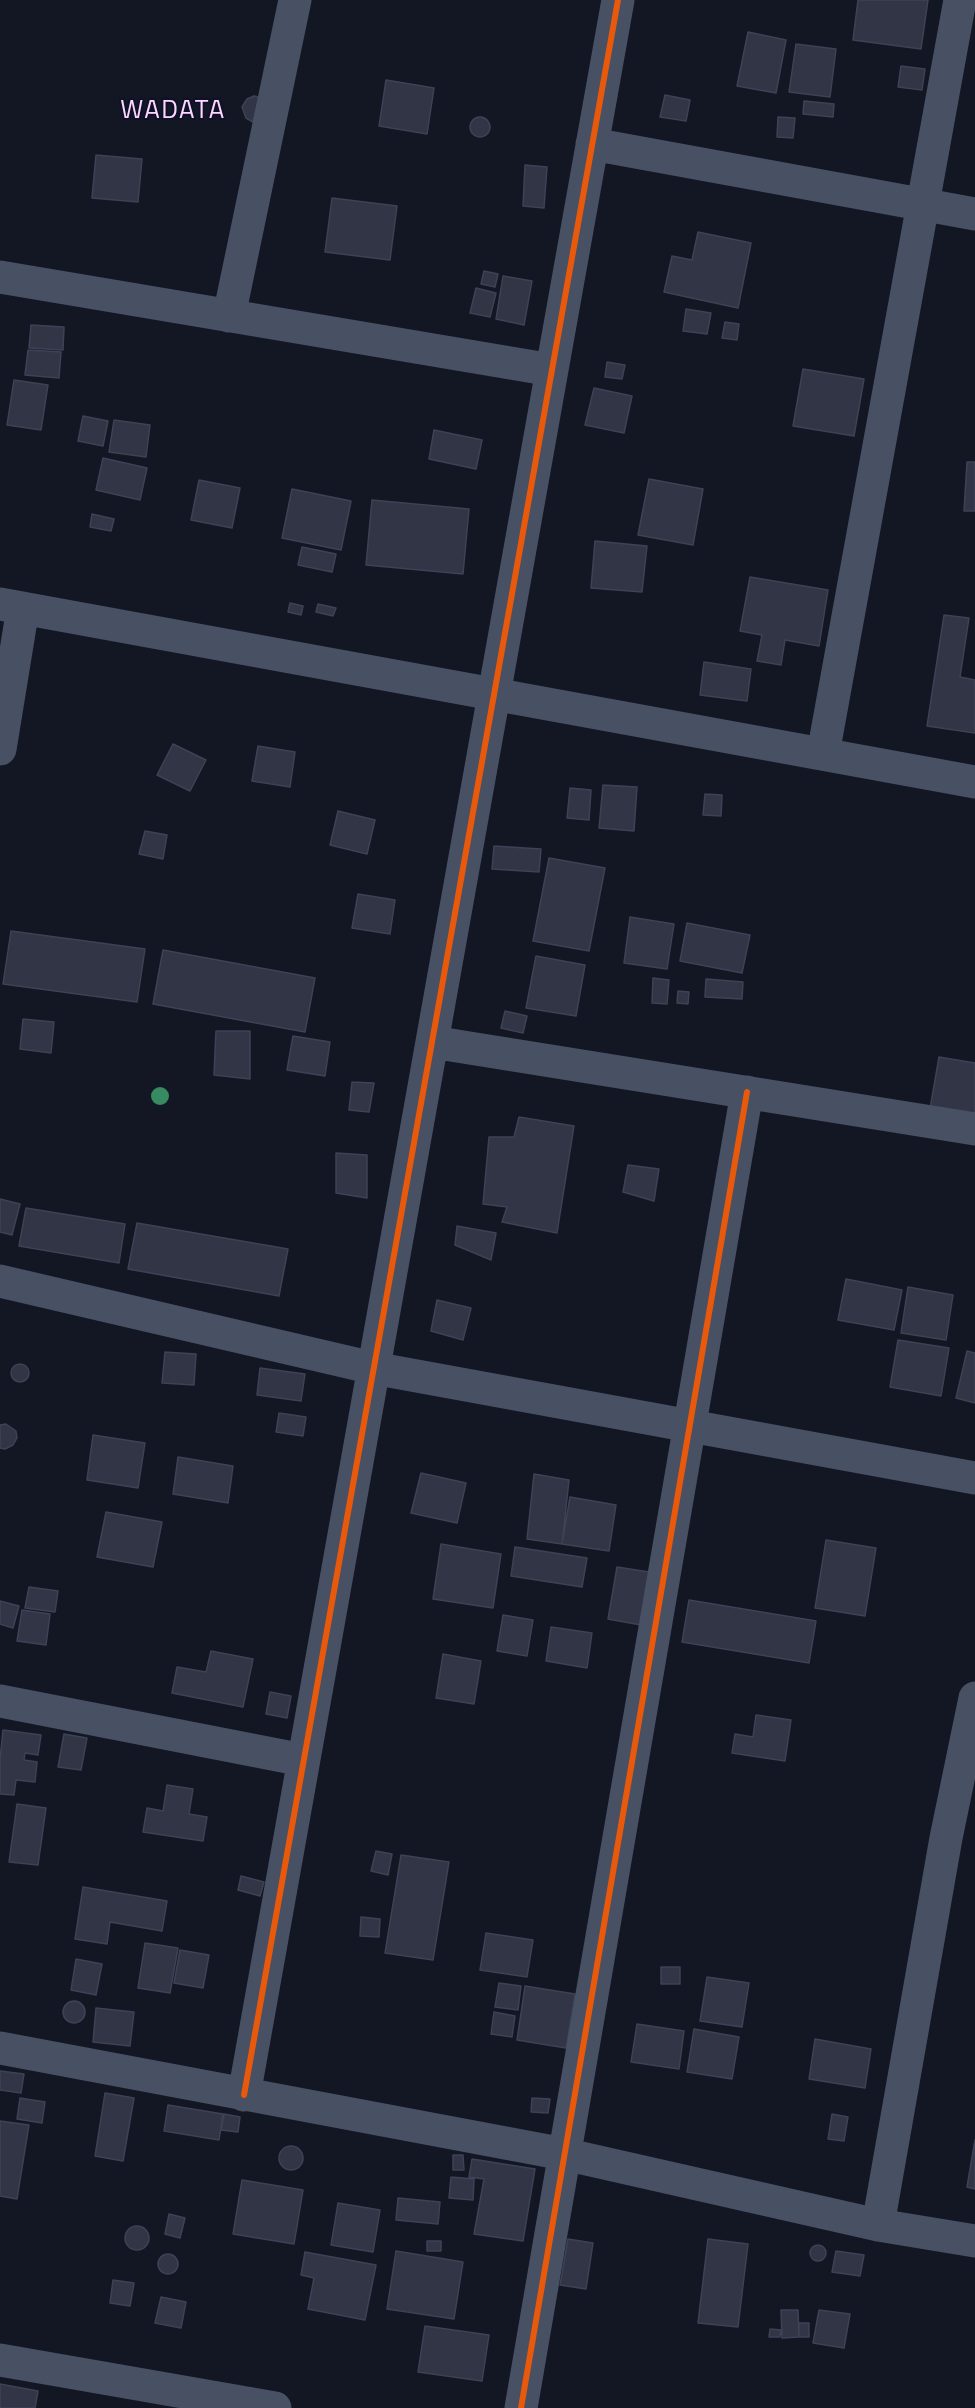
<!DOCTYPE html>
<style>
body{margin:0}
canvas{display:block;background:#131623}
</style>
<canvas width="975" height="2408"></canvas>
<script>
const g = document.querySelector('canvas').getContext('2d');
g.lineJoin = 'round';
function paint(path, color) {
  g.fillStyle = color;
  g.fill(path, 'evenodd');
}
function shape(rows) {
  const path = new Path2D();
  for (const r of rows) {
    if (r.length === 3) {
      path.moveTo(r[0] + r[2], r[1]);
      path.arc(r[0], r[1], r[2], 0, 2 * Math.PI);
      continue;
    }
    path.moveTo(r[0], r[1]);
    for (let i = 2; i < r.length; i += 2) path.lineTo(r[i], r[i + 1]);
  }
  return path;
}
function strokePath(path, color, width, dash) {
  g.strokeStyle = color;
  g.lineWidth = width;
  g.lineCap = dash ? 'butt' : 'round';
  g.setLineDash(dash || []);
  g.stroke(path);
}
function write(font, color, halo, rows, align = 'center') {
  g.font = font + ' "Titillium Web",sans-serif';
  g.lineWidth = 4.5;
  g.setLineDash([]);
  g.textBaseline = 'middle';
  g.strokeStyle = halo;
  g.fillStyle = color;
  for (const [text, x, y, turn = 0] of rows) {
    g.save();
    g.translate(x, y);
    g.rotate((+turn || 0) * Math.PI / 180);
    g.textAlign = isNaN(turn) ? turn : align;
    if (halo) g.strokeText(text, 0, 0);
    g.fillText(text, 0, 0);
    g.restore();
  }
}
const building = shape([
 [858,0,928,0,921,49,853,40,858,0],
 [748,32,786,40,776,93,737,86,748,32],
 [796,44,836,49,830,97,789,92,796,44],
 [901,66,925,69,922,90,898,87,901,66],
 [386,80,434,88,427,134,379,126,386,80],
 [665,95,690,100,686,121,660,117,665,95],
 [254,96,259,97,253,122,246,118,242,107,247,99,254,96],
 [804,101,834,104,833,117,803,114,804,101],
 [480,127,10],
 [778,117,795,118,793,138,777,137,778,117],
 [96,155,142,159,138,202,92,198,96,155],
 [525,165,547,167,544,208,523,206,525,165],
 [332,198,397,206,390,260,325,252,332,198],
 [698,232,751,243,738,308,664,292,672,256,692,260,698,232],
 [484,271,498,274,495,287,481,284,484,271],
 [503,276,532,281,524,325,496,319,503,276],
 [476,288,496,293,490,317,470,313,476,288],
 [686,309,711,313,707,334,683,331,686,309],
 [725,322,739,324,737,340,722,338,725,322],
 [31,325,64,327,63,350,29,348,31,325],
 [28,350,61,352,59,378,25,375,28,350],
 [607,362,625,365,622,379,605,377,607,362],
 [803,369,864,379,854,436,793,426,803,369],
 [14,380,48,385,41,430,7,425,14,380],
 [594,388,632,396,624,433,585,425,594,388],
 [83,416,108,421,103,446,78,441,83,416],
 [114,420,150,425,146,457,109,452,114,420],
 [434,430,482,440,476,469,429,459,434,430],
 [103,458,147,468,140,500,96,490,103,458],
 [967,462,975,462,975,511,964,511,967,462],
 [649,479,703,489,693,545,638,535,649,479],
 [199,480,240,488,232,528,191,520,199,480],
 [292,489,351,501,341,550,282,538,292,489],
 [372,500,469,509,463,574,366,565,372,500],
 [92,514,114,519,111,531,90,527,92,514],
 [595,541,647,546,642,592,591,588,595,541],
 [302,547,336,554,332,572,298,565,302,547],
 [750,577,828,590,819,646,785,640,781,665,757,661,762,635,740,631,750,577],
 [290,603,303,606,301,615,288,612,290,603],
 [318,604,336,608,333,616,316,612,318,604],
 [944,615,969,618,960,677,975,680,975,733,927,726,944,615],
 [704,662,751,669,747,701,700,695,704,662],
 [173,744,206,760,190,791,157,775,173,744],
 [258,746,295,752,290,787,252,781,258,746],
 [603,785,637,787,634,831,599,828,603,785],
 [570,788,591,790,589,820,567,818,570,788],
 [705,794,722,795,721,816,703,815,705,794],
 [338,811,375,820,367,854,330,845,338,811],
 [145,831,167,835,163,859,139,854,145,831],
 [494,846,541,849,539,872,492,869,494,846],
 [549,858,605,868,589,951,533,941,549,858],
 [358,894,395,900,390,934,352,928,358,894],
 [630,917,674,924,667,969,624,963,630,917],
 [687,923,750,935,742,973,680,961,687,923],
 [11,931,145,949,137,1002,3,984,11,931],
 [163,950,315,978,305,1032,153,1004,163,950],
 [536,956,585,965,576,1016,526,1008,536,956],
 [653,978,669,980,667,1004,652,1003,653,978],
 [706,979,743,982,742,999,705,997,706,979],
 [678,991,689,992,688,1004,677,1003,678,991],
 [505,1011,527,1016,523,1033,501,1028,505,1011],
 [23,1019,54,1022,51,1053,20,1049,23,1019],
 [216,1031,250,1031,250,1079,214,1075,216,1031],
 [293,1036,330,1042,325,1076,287,1070,293,1036],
 [939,1057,975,1063,975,1117,930,1109,939,1057],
 [352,1082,374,1083,369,1112,349,1110,352,1082],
 [519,1117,574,1126,557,1233,502,1222,507,1207,483,1204,489,1137,514,1137,519,1117],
 [336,1153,367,1155,367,1198,336,1193,336,1153],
 [628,1165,659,1169,654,1201,623,1192,628,1165],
 [0,1199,20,1204,12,1235,0,1232,0,1199],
 [26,1208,125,1224,119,1263,19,1246,26,1208],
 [137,1223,288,1249,279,1296,128,1269,137,1223],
 [457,1226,496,1233,491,1260,455,1245,457,1226],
 [846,1279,902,1290,894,1330,838,1320,846,1279],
 [908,1287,953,1295,946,1340,901,1333,908,1287],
 [437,1300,471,1308,463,1340,431,1331,437,1300],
 [898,1340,949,1348,941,1396,890,1387,898,1340],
 [967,1351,975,1353,975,1403,956,1398,967,1351],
 [165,1352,196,1354,194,1385,162,1383,165,1352],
 [20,1373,9],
 [260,1368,305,1374,301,1401,257,1395,260,1368],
 [279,1413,306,1417,303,1436,276,1432,279,1413],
 [6,1424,16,1431,17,1438,13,1445,5,1449,0,1448,0,1425,6,1424],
 [93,1435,145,1443,138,1488,87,1480,93,1435],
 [178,1457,233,1466,228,1503,173,1494,178,1457],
 [421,1473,466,1483,457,1523,411,1513,421,1473],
 [534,1474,569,1480,562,1544,527,1539,534,1474],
 [570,1497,616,1505,609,1551,562,1544,570,1497],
 [106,1512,162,1522,153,1567,97,1557,106,1512],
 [826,1540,876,1548,865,1616,815,1608,826,1540],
 [441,1544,501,1554,493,1608,433,1599,441,1544],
 [515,1547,587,1558,582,1587,511,1576,515,1547],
 [617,1567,649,1572,641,1625,608,1619,617,1567],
 [29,1587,58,1591,55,1612,25,1608,29,1587],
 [689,1600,816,1621,809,1663,682,1642,689,1600],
 [0,1601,19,1606,13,1628,0,1624,0,1601],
 [22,1610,50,1614,46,1645,17,1641,22,1610],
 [503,1615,533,1620,527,1656,497,1651,503,1615],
 [551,1627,592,1633,587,1668,546,1661,551,1627],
 [211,1651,253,1659,243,1707,172,1693,177,1667,206,1672,211,1651],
 [443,1654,481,1661,474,1704,436,1698,443,1654],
 [270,1692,291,1696,287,1718,266,1714,270,1692],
 [756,1715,791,1720,785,1761,732,1753,735,1734,753,1737,756,1715],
 [3,1730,41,1735,38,1755,25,1753,24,1760,37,1762,35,1782,16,1780,14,1795,0,1794,0,1760,3,1730],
 [64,1734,87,1738,81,1770,58,1767,64,1734],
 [167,1785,193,1789,189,1814,207,1817,203,1841,143,1832,147,1808,163,1811,167,1785],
 [17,1804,46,1808,38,1865,9,1862,17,1804],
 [376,1851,392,1854,388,1875,371,1871,376,1851],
 [401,1855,449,1862,433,1960,385,1953,401,1855],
 [241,1876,264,1882,260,1896,238,1890,241,1876],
 [83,1887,167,1901,162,1931,110,1922,107,1944,75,1939,83,1887],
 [361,1917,380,1919,379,1937,360,1936,361,1917],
 [486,1933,533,1940,527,1977,480,1970,486,1933],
 [145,1943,178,1948,170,1993,138,1988,145,1943],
 [180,1950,209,1955,203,1988,174,1983,180,1950],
 [76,1959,102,1964,96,1995,71,1990,76,1959],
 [661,1967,680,1967,680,1984,661,1984,661,1967],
 [707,1977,749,1983,742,2027,700,2021,707,1977],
 [499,1983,521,1986,518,2010,495,2007,499,1983],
 [525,1986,575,1994,566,2048,517,2040,525,1986],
 [74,2012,11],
 [96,2008,134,2012,130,2046,93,2042,96,2008],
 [494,2012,515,2016,512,2037,491,2034,494,2012],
 [637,2024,684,2031,679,2069,631,2062,637,2024],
 [694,2029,739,2037,732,2079,687,2072,694,2029],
 [815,2039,871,2049,865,2088,809,2079,815,2039],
 [0,2071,24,2074,21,2093,0,2090,0,2071],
 [105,2093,134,2098,123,2161,95,2156,105,2093],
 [20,2098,45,2102,42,2123,17,2119,20,2098],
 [532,2098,550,2099,548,2113,531,2112,532,2098],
 [168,2105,223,2114,219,2140,164,2131,168,2105],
 [224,2114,240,2117,238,2132,221,2130,224,2114],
 [832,2114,848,2117,844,2141,828,2139,832,2114],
 [0,2121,29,2125,17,2199,0,2196,0,2121],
 [975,2140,975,2189,967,2187,975,2140],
 [291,2158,12],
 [453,2155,463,2155,464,2170,453,2170,453,2155],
 [472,2159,535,2169,523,2241,474,2234,484,2179,469,2177,472,2159],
 [451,2177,474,2179,473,2200,449,2198,451,2177],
 [242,2180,303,2190,294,2244,233,2234,242,2180],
 [398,2198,440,2202,438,2224,396,2220,398,2198],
 [338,2203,380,2210,373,2252,331,2245,338,2203],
 [169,2214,185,2218,180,2238,165,2234,169,2214],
 [137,2238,12],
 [568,2239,593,2243,586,2289,560,2285,568,2239],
 [708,2239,748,2244,738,2327,698,2323,708,2239],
 [427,2241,441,2241,441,2251,427,2251,427,2241],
 [818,2253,8],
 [396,2251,463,2262,454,2319,387,2309,396,2251],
 [836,2251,864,2255,860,2276,832,2272,836,2251],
 [305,2252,376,2265,365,2320,308,2309,314,2278,301,2275,305,2252],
 [168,2264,10],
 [113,2280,134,2283,130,2306,110,2303,113,2280],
 [161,2297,186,2302,181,2328,155,2323,161,2297],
 [781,2310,798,2310,799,2337,782,2338,781,2310],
 [819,2310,850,2314,844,2348,813,2343,819,2310],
 [799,2323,809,2323,809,2337,799,2337,799,2323],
 [425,2326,489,2335,482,2381,418,2372,425,2326],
 [770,2329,781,2330,780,2337,769,2337,770,2329],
 [0,2384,38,2391,35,2408,0,2408,0,2384]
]);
const minor = shape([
 [592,144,975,214],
 [0,277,552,370],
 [229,316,295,0],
 [0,604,975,782],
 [0,749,23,608],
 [823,754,960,0],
 [432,1042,975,1129],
 [0,1281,373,1368,975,1478],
 [0,1701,303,1760],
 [0,2048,564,2154,878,2225,975,2241],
 [244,2095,618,0],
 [878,2225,946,1838,975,1698],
 [0,2360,275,2408],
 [521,2408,747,1092]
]);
const cycleway = shape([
 [244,2095,618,0],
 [521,2408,747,1092]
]);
const trees = [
 [160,1096]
];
const quarterNames = [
 ["WADATA",173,112]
];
paint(building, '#313545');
strokePath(building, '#3e4257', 1.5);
strokePath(minor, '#485064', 33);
strokePath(cycleway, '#e8590c', 6);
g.fillStyle = '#378b61';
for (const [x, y] of trees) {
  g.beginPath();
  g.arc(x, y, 9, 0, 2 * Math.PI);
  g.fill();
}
g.letterSpacing = '1.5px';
write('26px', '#ffd7fe', '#0d1229', quarterNames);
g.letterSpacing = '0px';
</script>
